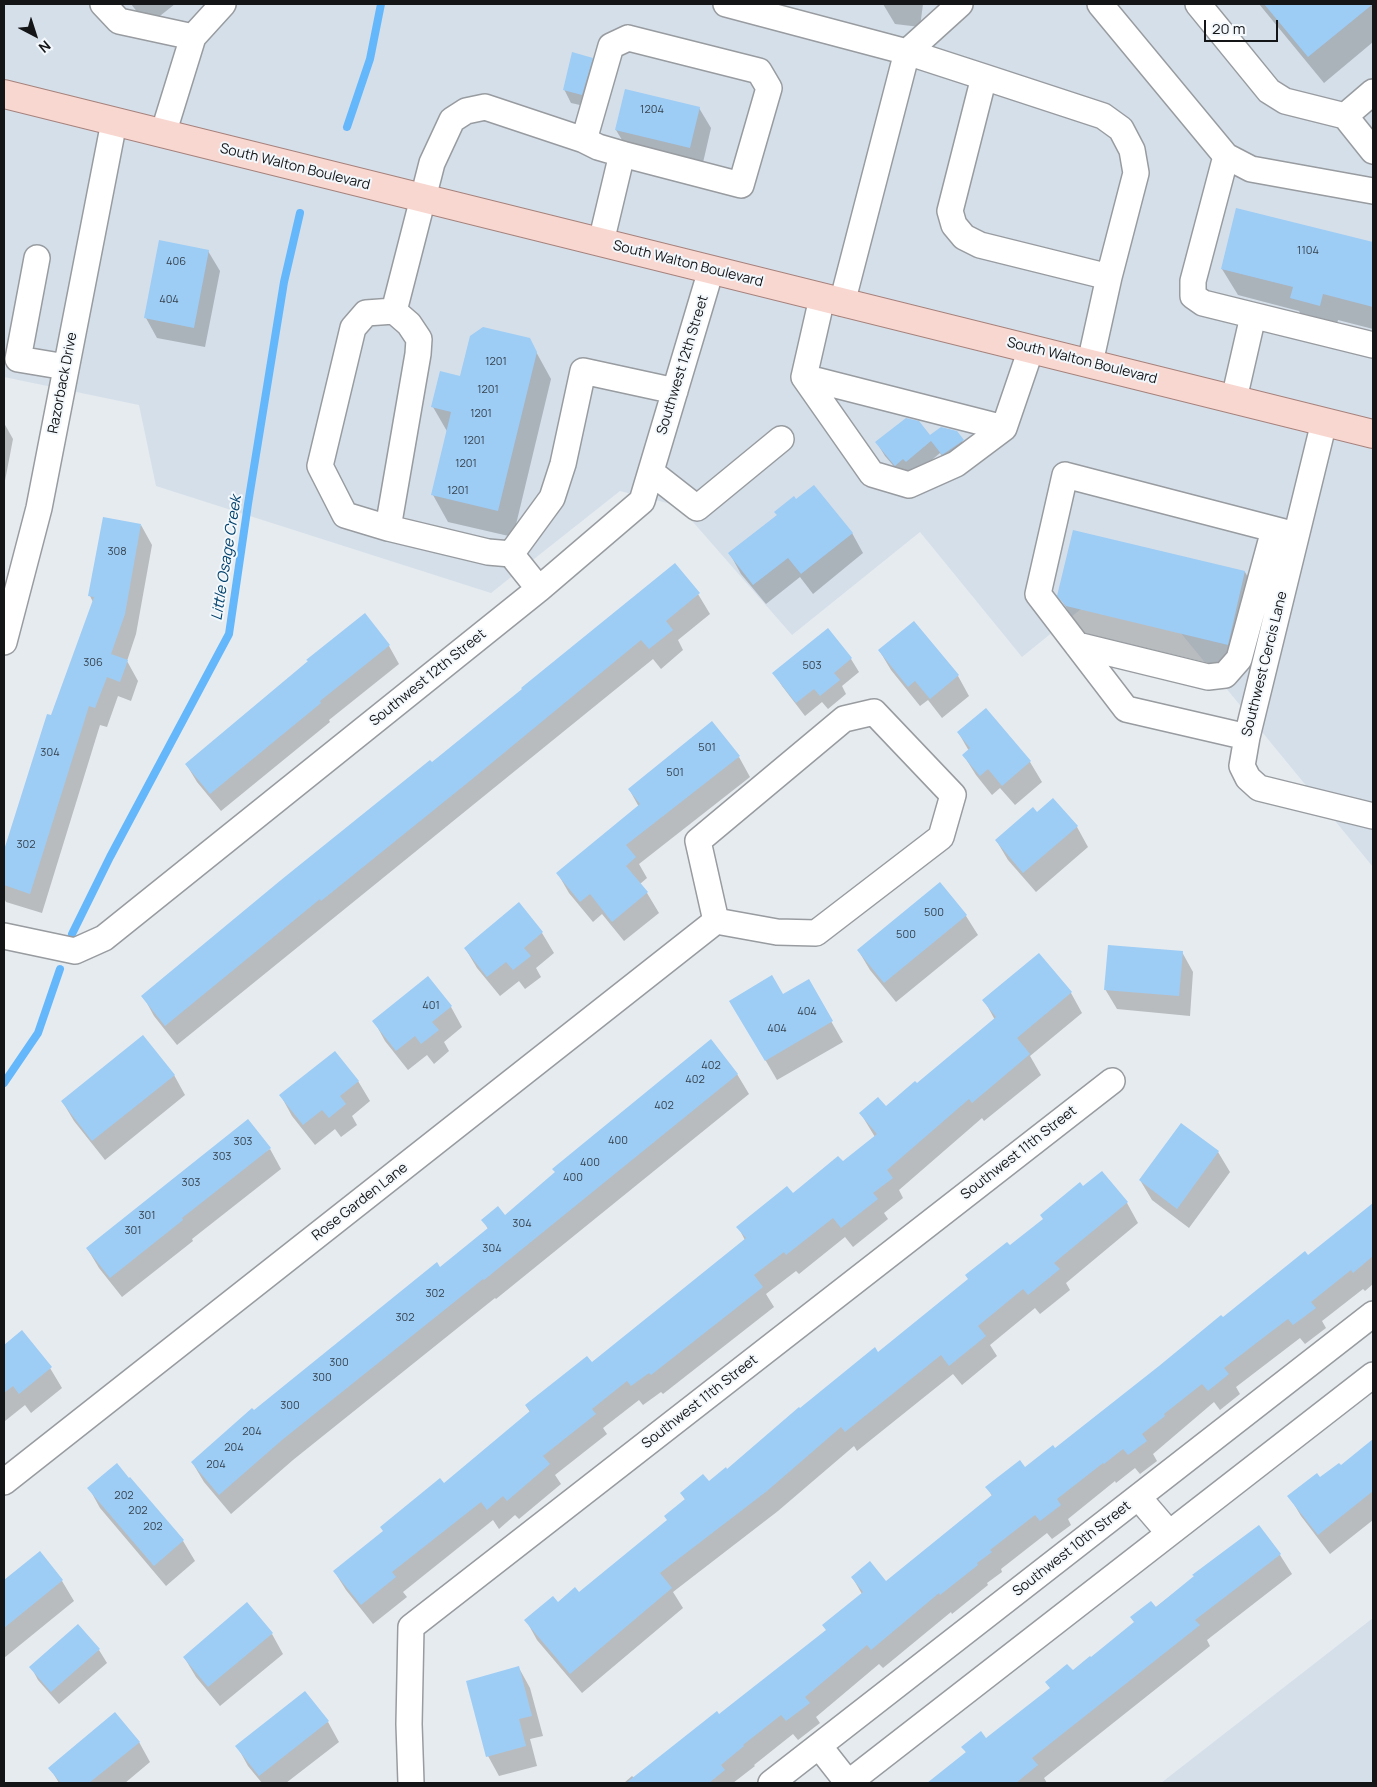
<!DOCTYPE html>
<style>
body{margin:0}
#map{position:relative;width:1377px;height:1787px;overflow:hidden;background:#e6ebef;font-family:Manrope,sans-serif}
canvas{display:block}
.frame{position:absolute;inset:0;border:5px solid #141517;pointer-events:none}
.north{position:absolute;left:10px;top:10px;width:50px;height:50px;-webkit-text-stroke:4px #f3f8fc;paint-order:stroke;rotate:140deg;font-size:14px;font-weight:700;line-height:20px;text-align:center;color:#141517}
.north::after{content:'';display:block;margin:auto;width:18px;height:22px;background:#141517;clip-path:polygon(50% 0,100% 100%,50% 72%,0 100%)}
.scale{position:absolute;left:1204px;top:20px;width:74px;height:22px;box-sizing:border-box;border:2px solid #141517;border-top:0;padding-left:6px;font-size:15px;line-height:18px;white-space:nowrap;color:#141517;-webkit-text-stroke:4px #f3f8fc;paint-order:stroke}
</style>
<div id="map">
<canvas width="1377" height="1787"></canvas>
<div class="frame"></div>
<div class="north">N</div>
<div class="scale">20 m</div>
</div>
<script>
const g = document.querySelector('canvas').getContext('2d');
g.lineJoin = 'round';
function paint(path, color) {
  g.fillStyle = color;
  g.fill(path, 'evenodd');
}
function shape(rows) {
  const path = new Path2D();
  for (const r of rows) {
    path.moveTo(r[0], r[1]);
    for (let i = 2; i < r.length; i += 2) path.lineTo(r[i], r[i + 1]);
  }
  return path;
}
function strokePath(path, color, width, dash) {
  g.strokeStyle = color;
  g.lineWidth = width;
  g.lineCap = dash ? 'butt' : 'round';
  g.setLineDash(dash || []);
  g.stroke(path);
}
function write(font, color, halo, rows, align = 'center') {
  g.font = font + ' Manrope,sans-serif';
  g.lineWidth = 4;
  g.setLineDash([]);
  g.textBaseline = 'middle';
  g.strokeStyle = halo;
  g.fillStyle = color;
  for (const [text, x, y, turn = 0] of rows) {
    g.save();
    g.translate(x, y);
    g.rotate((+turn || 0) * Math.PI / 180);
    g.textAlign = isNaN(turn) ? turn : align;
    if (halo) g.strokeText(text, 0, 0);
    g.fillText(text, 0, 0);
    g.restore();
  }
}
const built = shape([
 [4,4,1373,4,1373,867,1129,570,1022,657,920,532,792,635,679,506,620,491,491,593,156,486,139,405,4,377],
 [1373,1618,1373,1783,1161,1783]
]);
const shadow = shape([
 [131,4,175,4,151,23,145,22],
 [883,4,923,4,920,27,895,24],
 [1259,4,1373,4,1373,42,1324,83],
 [592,59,600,72,589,107,571,103,564,89],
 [699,108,711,128,702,167,628,150,616,130],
 [1237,210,1373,243,1373,329,1338,320,1335,332,1307,325,1299,311,1238,295,1222,269],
 [208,251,220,271,205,347,157,338,146,318],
 [529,339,551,379,513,537,448,522,433,495,448,433,433,407,461,378],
 [4,423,13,439,4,486],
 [956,432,971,454,950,467,940,453,914,475,904,478,885,456,877,443,930,437],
 [796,500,852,533,863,553,813,594,800,577,766,604,741,574,730,554],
 [141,525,152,545,136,634,127,661,138,681,131,701,118,696,107,727,100,725,42,913,6,902,4,898,4,853,48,715,52,717,93,602,90,596],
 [1245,572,1260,599,1243,671,1082,633,1059,596],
 [698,594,710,614,678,640,683,650,661,669,653,659,177,1045,154,1016,143,996,432,764],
 [364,615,389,646,399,664,329,720,330,722,221,811,197,782,186,764],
 [914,623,958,676,969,696,942,718,928,700,920,706,891,670,879,650],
 [828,630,851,659,859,672,842,686,846,694,828,709,822,702,805,716,782,686,774,673],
 [986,709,1030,762,1042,782,1015,805,1000,788,992,795,976,775,964,756,969,751,958,732],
 [739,757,750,777,639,864,647,878,640,884,647,893,659,913,624,941,602,914,593,922,569,893,558,874,639,807,629,789],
 [1037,813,1077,827,1088,847,1036,892,1008,860,996,840],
 [940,883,966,916,978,935,896,1002,870,970,858,950],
 [519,904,542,933,554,953,536,968,541,977,525,989,519,981,500,996,477,968,465,948],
 [1182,952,1193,972,1190,1016,1117,1009,1105,989],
 [1039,954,1071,993,1082,1013,1030,1056,1041,1075,984,1121,982,1118,899,1190,903,1198,884,1213,888,1219,853,1247,845,1237,799,1274,796,1271,766,1294,774,1307,663,1394,661,1392,643,1405,639,1400,603,1428,607,1434,555,1475,561,1484,519,1519,515,1515,499,1529,493,1520,403,1592,407,1597,373,1624,346,1590,334,1571,444,1485,530,1412,526,1406,592,1364,745,1240,738,1227,842,1163,875,1137,861,1114,886,1108,917,1085,995,1020,984,1000],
 [428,978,451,1007,462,1027,444,1042,449,1051,434,1064,427,1055,408,1070,385,1041,374,1021],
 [808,981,843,1042,777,1080,731,1001,783,996],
 [737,1074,749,1094,496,1299,495,1298,293,1460,231,1514,204,1482,192,1462,254,1411,440,1268,488,1229,483,1220,505,1216],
 [174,1075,185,1095,105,1160,74,1121,62,1101],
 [358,1081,370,1101,352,1116,357,1125,341,1137,335,1129,315,1145,292,1116,281,1096],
 [270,1149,281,1169,192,1239,193,1241,122,1297,99,1268,87,1248],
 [1218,1152,1230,1172,1189,1228,1152,1200,1140,1180],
 [1102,1172,1127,1203,1138,1223,1066,1283,1070,1290,1040,1314,1035,1308,990,1345,997,1356,962,1385,953,1374,857,1451,854,1446,778,1511,673,1592,683,1608,582,1693,537,1640,526,1620,579,1594,668,1521,686,1501,681,1493,709,1483,727,1471,800,1410,878,1354],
 [1373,1204,1373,1284,1365,1291,1363,1289,1322,1321,1326,1328,1305,1344,1300,1338,1236,1387,1240,1394,1220,1410,1214,1402,1153,1454,1157,1461,1140,1474,1135,1468,1116,1483,1115,1481,1068,1519,1071,1525,1052,1539,1047,1533,1001,1569,1002,1572,987,1583,988,1585,952,1614,951,1612,883,1668,879,1664,816,1717,820,1723,798,1740,793,1734,754,1765,755,1766,733,1783,624,1783,632,1776,634,1778,719,1716,827,1630,862,1594,852,1577,886,1582,992,1496,987,1487,1025,1469,1055,1450,1222,1319,1308,1257],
 [22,1332,50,1368,62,1388,31,1413,25,1405,5,1421,4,1419,4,1346],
 [1373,1441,1373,1520,1330,1554,1301,1516,1289,1496,1340,1467],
 [130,1478,183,1541,195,1561,166,1586,100,1508,89,1488],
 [1259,1527,1280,1555,1292,1574,1207,1640,1210,1646,1044,1778,1047,1783,928,1783,967,1754,963,1747,986,1739],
 [40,1553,62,1581,74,1601,4,1658,4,1582],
 [272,1634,283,1654,220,1706,196,1677,184,1657],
 [99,1650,107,1663,59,1704,38,1680,31,1667],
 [519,1668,530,1688,543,1736,530,1739,537,1766,499,1776,488,1756],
 [328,1722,339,1742,286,1783,262,1783,248,1766,237,1746],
 [139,1742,150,1762,125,1783,59,1783,50,1768]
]);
const stream = shape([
 [347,127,370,59,381,4],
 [72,934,110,857,229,634,248,504,284,282,300,213],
 [4,1083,38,1033,60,969]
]);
const building = shape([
 [1264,4,1373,4,1308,57],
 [572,52,593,58,582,95,563,90],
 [625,89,700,107,690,148,615,130],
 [1236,208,1373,242,1373,307,1323,294,1320,306,1290,298,1293,287,1221,269],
 [159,240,209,250,194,328,144,318],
 [483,327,530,338,537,352,498,511,431,495,451,412,431,407,440,371,460,376,470,336],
 [906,418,919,421,930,435,941,427,957,431,964,440,942,455,931,441,906,462,903,459,895,466,894,465,875,442],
 [814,485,853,533,801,574,788,558,753,585,728,553,777,515,774,512,794,496,796,499],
 [103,517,141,524,125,614,111,654,128,660,120,682,107,677,95,708,89,706,30,894,4,885,4,850,47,714,51,715,94,597,88,596],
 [1073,530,1245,571,1228,645,1066,606,1057,596],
 [675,563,700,593,666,621,673,630,649,649,641,640,471,780,321,901,320,899,165,1026,141,996,281,880,430,760,432,762,522,689,521,688],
 [365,613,390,645,320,701,321,703,210,794,185,764,308,661,306,660],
 [914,621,959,675,930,699,915,681,908,687,878,650],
 [828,628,852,658,834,673,840,680,820,696,814,689,796,703,772,673],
 [986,708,1031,761,1002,786,988,769,980,776,962,755,970,748,957,732],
 [712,721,740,756,626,845,636,857,626,866,648,892,612,922,590,894,580,902,556,873,640,804,628,789],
 [1053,798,1078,826,1023,873,995,840,1033,807,1037,812],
 [940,882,967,915,884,983,857,950],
 [519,902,543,932,524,948,531,956,513,970,506,962,487,977,464,948],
 [1108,945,1183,951,1179,996,1104,990],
 [1039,953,1072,992,1017,1038,1030,1054,972,1103,969,1099,887,1170,893,1178,873,1193,878,1199,841,1228,833,1218,786,1255,784,1252,754,1275,763,1287,651,1375,649,1373,631,1386,627,1381,592,1409,596,1414,543,1456,550,1464,507,1501,503,1496,487,1510,481,1502,392,1572,396,1577,361,1605,333,1571,383,1531,380,1527,440,1478,444,1483,530,1411,525,1405,587,1356,592,1362,746,1238,736,1227,787,1186,793,1193,838,1156,843,1161,877,1134,859,1113,878,1097,886,1106,915,1081,917,1083,996,1017,982,1000],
 [772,975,783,994,809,979,833,1021,765,1061,729,1001],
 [428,976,452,1006,432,1022,439,1030,421,1044,415,1036,396,1051,372,1021],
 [143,1035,175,1075,92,1141,61,1101],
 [711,1039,738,1074,484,1280,483,1279,282,1440,219,1495,191,1462,252,1408,254,1410,437,1262,440,1267,488,1228,481,1220,498,1206,505,1215,555,1172,552,1169],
 [335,1051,359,1081,340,1096,346,1104,329,1118,322,1110,303,1125,279,1095],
 [248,1119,271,1148,182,1218,183,1220,110,1278,86,1248],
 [1181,1123,1219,1151,1177,1209,1139,1180],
 [1102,1171,1128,1202,1054,1263,1060,1269,1028,1295,1023,1289,978,1326,986,1336,949,1366,941,1355,845,1432,841,1427,767,1491,660,1573,672,1588,570,1674,524,1620,553,1596,558,1602,575,1587,579,1592,667,1520,664,1516,685,1499,680,1493,703,1474,709,1481,726,1467,727,1469,799,1407,800,1408,875,1347,878,1352,968,1279,965,1275,1007,1242,1010,1245,1043,1219,1040,1215,1080,1182,1083,1186],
 [1373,1203,1373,1256,1353,1273,1351,1270,1311,1302,1316,1308,1293,1325,1288,1319,1268,1334,1224,1368,1229,1374,1208,1391,1202,1384,1164,1414,1165,1416,1142,1434,1147,1441,1128,1455,1123,1449,1104,1464,1103,1463,1057,1499,1061,1505,1040,1521,1035,1515,990,1550,992,1552,977,1563,978,1565,940,1595,939,1593,871,1650,867,1645,805,1697,810,1703,786,1721,781,1715,743,1745,744,1746,721,1765,725,1770,709,1783,626,1783,717,1711,719,1714,826,1630,822,1625,863,1592,851,1577,870,1561,886,1581,992,1495,985,1487,1020,1460,1025,1467,1053,1445,1055,1448,1159,1366,1221,1315,1223,1317,1305,1251,1308,1255],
 [22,1330,52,1367,19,1394,13,1386,4,1393,4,1345],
 [1373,1439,1373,1491,1318,1535,1287,1496,1317,1473,1320,1477,1339,1463,1341,1465],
 [117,1463,129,1478,130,1477,184,1540,154,1566,87,1488],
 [1259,1525,1281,1554,1195,1620,1200,1625,1032,1758,1038,1765,1016,1783,927,1783,966,1752,961,1747,981,1731,986,1738,1050,1688,1045,1682,1067,1664,1073,1670,1090,1656,1091,1657,1134,1622,1130,1617,1151,1601,1156,1607,1194,1576,1192,1575],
 [40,1551,63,1580,4,1628,4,1580],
 [247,1602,273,1633,208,1687,183,1657],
 [78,1624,100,1649,51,1692,29,1667],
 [519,1666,532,1716,519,1719,526,1746,486,1757,466,1681],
 [305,1691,329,1721,259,1776,235,1746],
 [115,1712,140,1742,89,1783,61,1783,48,1768]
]);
const minor = shape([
 [103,4,119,21,193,37],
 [726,4,907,52,984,77,950,211,954,225,964,237,980,245,1109,277,1090,363],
 [1100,4,1226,156,1251,169,1373,191],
 [1198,4,1269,91,1285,101,1345,116],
 [628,38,759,71,769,88,741,185,622,154,598,147,584,140,611,46,628,38],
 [984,77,1103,116,1121,129,1132,150,1136,173,1109,277],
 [1373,92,1345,116,1373,151],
 [163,134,193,37,223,4],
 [1226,156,1193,281,1193,296,1203,303,1373,345],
 [601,242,622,154],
 [37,258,18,359,66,367],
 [822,298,804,377,872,474,909,485,956,464,1004,428,1031,349],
 [842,303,907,52,960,4],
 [804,377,1004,428],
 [1234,399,1253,316],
 [1324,422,1247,737,1242,766,1248,778,1259,788,1373,816],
 [651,472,697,508,781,439],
 [388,528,345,515,320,466,353,328,366,313,394,311],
 [511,554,552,498,563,464,583,371,675,391],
 [539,589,511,554,488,552,388,528,418,354,419,339,409,324,394,311,432,163,452,120,466,111,485,107,584,140],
 [4,642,39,508,114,122],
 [1077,645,1208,677,1225,675,1239,659,1274,530],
 [874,712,953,795,941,837,816,933,777,932,716,921,698,841,844,719,874,712],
 [1247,737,1126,709,1038,594,1065,475,1296,535],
 [4,936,75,951,104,938,539,589,642,501,711,270],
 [4,1482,716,921],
 [1139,1498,1169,1533],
 [819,1746,848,1783],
 [411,1783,409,1724,411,1627,1112,1081],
 [771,1783,1373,1314],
 [848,1783,1373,1375]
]);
const major = shape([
 [4,94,1373,434]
]);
const numberNames = [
 ["1204",652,110],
 ["1104",1308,251],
 ["406",176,262],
 ["404",169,300],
 ["1201",496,362],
 ["1201",488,390],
 ["1201",481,414],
 ["1201",474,441],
 ["1201",466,464],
 ["1201",458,491],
 ["308",117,552],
 ["306",93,663],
 ["503",812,666],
 ["501",707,748],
 ["304",50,753],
 ["501",675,773],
 ["302",26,845],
 ["500",934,913],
 ["500",906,935],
 ["401",431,1006],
 ["404",807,1012],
 ["404",777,1029],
 ["402",711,1066],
 ["402",695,1080],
 ["402",664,1106],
 ["400",618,1141],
 ["303",243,1142],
 ["303",222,1157],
 ["400",590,1163],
 ["400",573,1178],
 ["303",191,1183],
 ["301",147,1216],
 ["304",522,1224],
 ["301",133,1231],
 ["304",492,1249],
 ["302",435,1294],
 ["302",405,1318],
 ["300",339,1363],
 ["300",322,1378],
 ["300",290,1406],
 ["204",252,1432],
 ["204",234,1448],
 ["204",216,1465],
 ["202",124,1496],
 ["202",138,1511],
 ["202",153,1527]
];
const streetNames = [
 ["South Walton Boulevard",295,167,14],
 ["South Walton Boulevard",688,264,14],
 ["South Walton Boulevard",1082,361,14],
 ["Southwest 12th Street",683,365,-73],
 ["Razorback Drive",63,383,-79],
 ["Southwest Cercis Lane",1265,664,-76],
 ["Southwest 12th Street",428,678,-39],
 ["Southwest 11th Street",1019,1153,-38],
 ["Rose Garden Lane",360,1202,-38],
 ["Southwest 11th Street",700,1402,-38],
 ["Southwest 10th Street",1072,1549,-38]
];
const waterNames = [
 ["Little Osage Creek",227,558,-81]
];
paint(built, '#d5dfe9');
paint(shadow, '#0003');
strokePath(stream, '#65b7fb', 8);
paint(building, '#9dccf5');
strokePath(minor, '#989ca0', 28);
strokePath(major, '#a6827c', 30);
strokePath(minor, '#fff', 25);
strokePath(major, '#f9d7d1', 28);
write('11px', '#36434e', null, numberNames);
write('14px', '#141517', '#f3f8fc', streetNames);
write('italic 15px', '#00416c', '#f3f8fc', waterNames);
</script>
